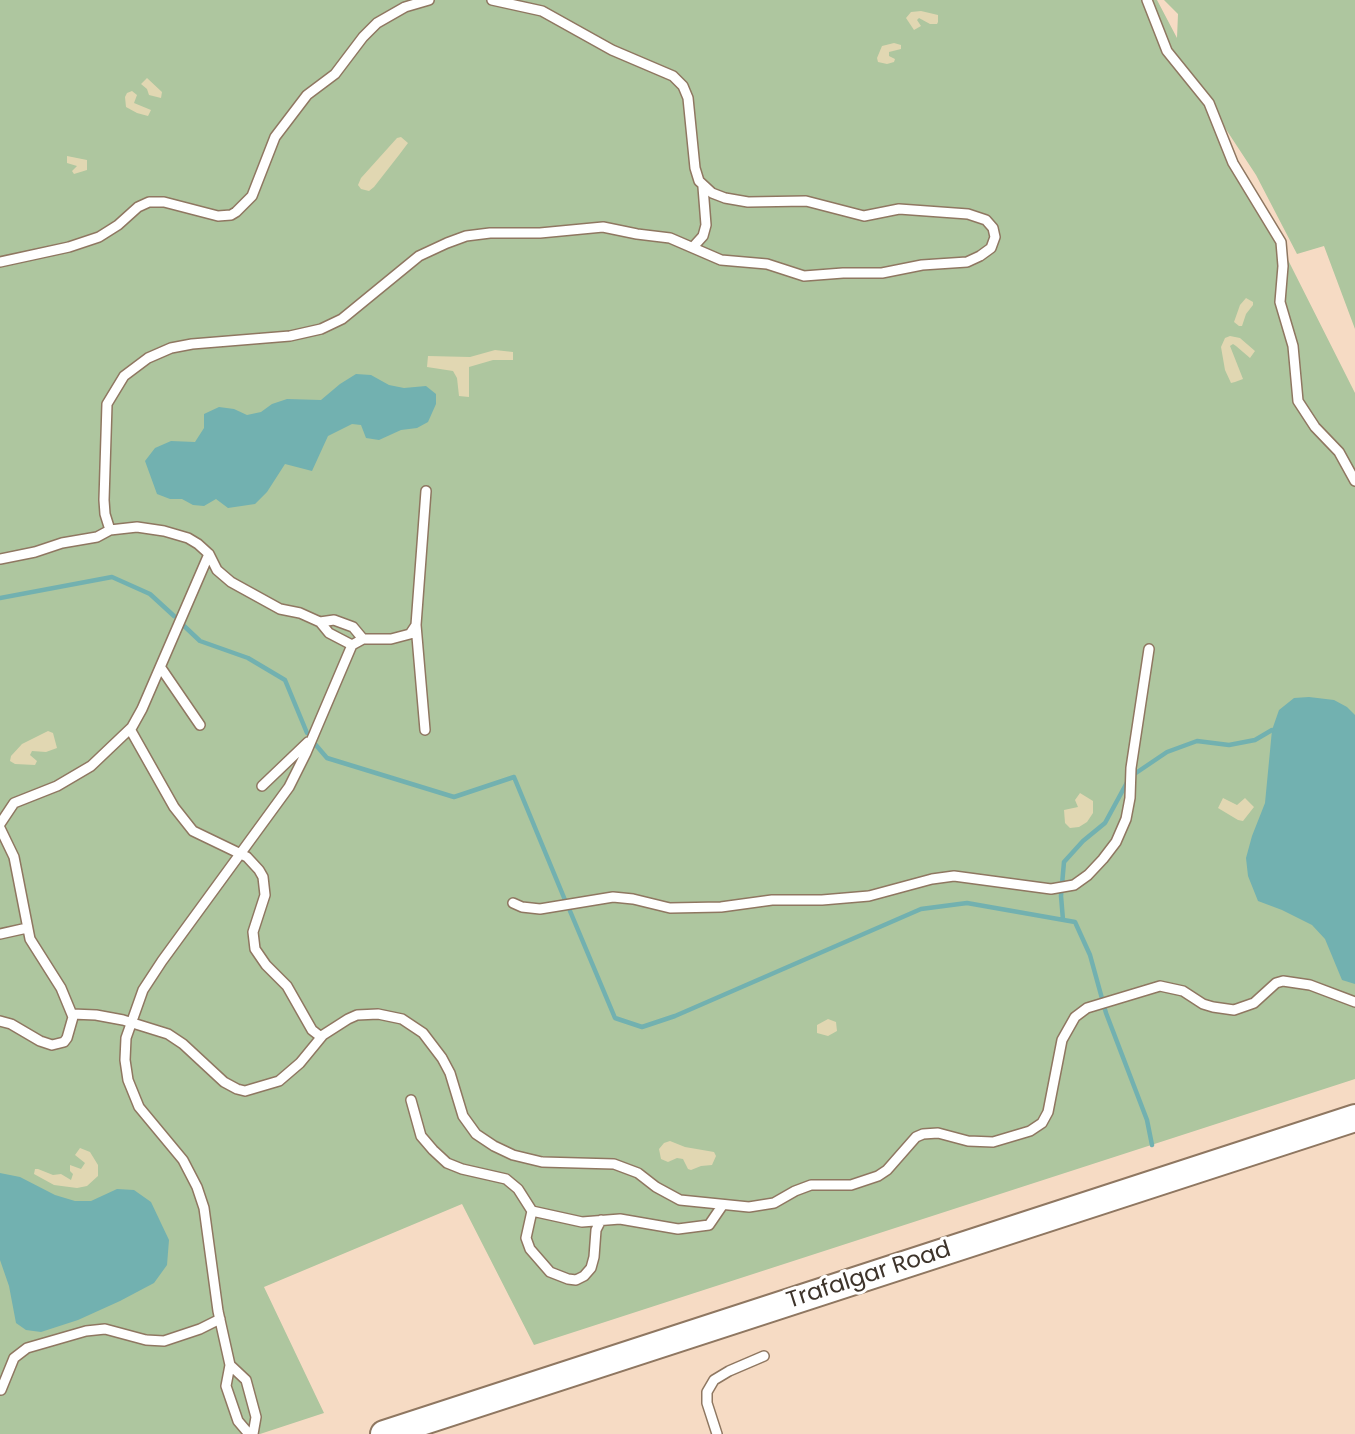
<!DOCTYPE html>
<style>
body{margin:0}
canvas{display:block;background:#f6dbc4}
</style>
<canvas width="1355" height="1434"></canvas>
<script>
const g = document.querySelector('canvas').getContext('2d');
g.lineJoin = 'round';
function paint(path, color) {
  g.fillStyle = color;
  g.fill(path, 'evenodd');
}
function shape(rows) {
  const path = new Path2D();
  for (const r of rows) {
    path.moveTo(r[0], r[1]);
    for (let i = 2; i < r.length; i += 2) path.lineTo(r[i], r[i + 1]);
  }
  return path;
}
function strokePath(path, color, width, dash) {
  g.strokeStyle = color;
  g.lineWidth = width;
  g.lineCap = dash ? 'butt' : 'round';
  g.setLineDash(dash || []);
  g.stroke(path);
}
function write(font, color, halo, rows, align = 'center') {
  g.font = font + ' Poppins,sans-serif';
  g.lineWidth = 6;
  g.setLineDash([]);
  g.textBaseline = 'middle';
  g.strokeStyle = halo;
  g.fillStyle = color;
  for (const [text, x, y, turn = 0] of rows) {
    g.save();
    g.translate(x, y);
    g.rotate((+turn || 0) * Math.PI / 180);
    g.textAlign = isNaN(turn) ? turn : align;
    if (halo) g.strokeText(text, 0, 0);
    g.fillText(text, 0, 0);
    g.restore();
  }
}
const green = shape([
 [0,0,1157,0,1177,38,1178,14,1164,0,1355,0,1355,329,1324,246,1297,254,1256,175,1210,105,1355,393,1355,1079,534,1345,462,1204,264,1287,324,1413,260,1434,0,1434]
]);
const sand = shape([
 [921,11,938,15,938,22,937,24,930,24,919,18,917,20,921,26,914,30,906,18,911,12],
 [894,43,901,45,901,49,889,52,889,56,895,59,894,62,887,64,878,62,877,58,882,46],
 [147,78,162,92,161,98,149,95,147,89,141,84],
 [132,91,137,95,134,103,151,110,148,116,137,113,126,107,125,97,127,93],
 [401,137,408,143,399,155,374,187,369,191,361,189,358,185,361,178,397,138],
 [67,156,87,160,87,170,74,174,72,171,77,166,67,163],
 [1246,298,1253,302,1253,305,1246,314,1242,326,1239,326,1234,322,1240,305],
 [1230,336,1240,338,1255,351,1250,358,1236,346,1233,344,1230,346,1243,379,1235,382,1231,383,1225,370,1221,347,1225,338],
 [495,350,513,352,513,360,493,360,469,367,469,397,459,396,457,378,453,371,427,367,428,356,470,357],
 [48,731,53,733,57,748,46,752,32,751,30,755,37,761,35,765,15,764,10,761,11,756,22,744],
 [1080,793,1093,801,1093,813,1087,822,1079,827,1070,828,1065,823,1064,810,1078,807,1075,800],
 [1223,798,1237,805,1245,798,1254,807,1243,821,1238,820,1218,808],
 [828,1019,836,1022,837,1031,828,1036,817,1033,817,1025],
 [670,1141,685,1147,714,1152,716,1156,712,1165,701,1166,691,1170,688,1169,683,1159,677,1158,668,1162,661,1159,659,1149,664,1143],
 [80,1148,90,1152,98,1165,98,1176,87,1186,77,1188,54,1185,34,1174,35,1169,38,1169,53,1175,61,1174,71,1180,73,1174,70,1171,70,1165,81,1169,85,1163,75,1155]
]);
const water = shape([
 [356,374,371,375,389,385,404,388,426,386,436,394,436,404,428,422,417,428,401,430,379,440,366,438,361,425,352,424,328,436,312,471,285,464,267,492,255,504,228,508,216,499,204,506,193,505,182,499,170,499,157,494,145,461,155,448,171,441,195,442,204,428,204,414,219,407,234,409,247,415,261,412,272,404,287,399,321,400,340,384],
 [1309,697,1334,700,1347,707,1355,715,1355,984,1342,980,1325,939,1312,925,1282,910,1258,901,1248,876,1246,858,1252,836,1265,803,1272,730,1279,710,1294,698],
 [0,1173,20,1177,55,1195,75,1201,91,1201,117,1189,134,1190,151,1202,169,1240,167,1265,154,1283,120,1301,78,1320,41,1332,26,1330,16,1323,9,1286,0,1260]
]);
const stream = shape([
 [0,598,112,577,150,594,174,616],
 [182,624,200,641,248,658,285,680,307,733],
 [315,744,327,758,454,797,514,777,565,900],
 [570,911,615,1018,642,1027,675,1016,921,909,967,903,1075,922,1090,955,1106,1013,1147,1120,1152,1145],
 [1063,920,1061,896,1064,862,1083,841,1105,823,1130,777,1167,752,1197,741,1229,745,1255,740,1272,730]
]);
const service = shape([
 [1147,0,1167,51,1209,103,1233,163,1281,242,1283,266,1280,302,1293,346,1298,401,1315,427,1339,452,1355,481],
 [693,247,703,236,706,225,703,187],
 [0,262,69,247,99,237,118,225,138,207,149,202,164,202,218,216,231,215,236,212,252,196,275,137,307,95,335,74,363,37,377,23,405,7,429,0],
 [110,530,105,514,104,500,107,404,124,376,148,358,171,348,192,344,290,336,321,329,342,319,419,256,447,243,466,236,490,233,540,233,603,227,637,234,670,238,721,260,767,264,804,276,843,273,882,273,922,265,967,262,980,256,991,248,995,237,993,228,986,220,968,214,899,209,864,216,806,201,748,202,725,198,712,193,699,181,695,168,688,98,683,86,673,76,612,50,542,11,492,0],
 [0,559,35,552,62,543,97,537,110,530,137,527,164,531,188,538,198,544,209,554,217,570,231,582,280,609,300,613,320,622,329,633,352,645],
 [320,622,334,620,353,627,363,639],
 [416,625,425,730],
 [161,668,200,725],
 [130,729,174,807,193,831,247,857,259,870,263,877,265,895,253,932,255,949,266,965,287,986,312,1030,321,1037],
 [262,786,308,742],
 [0,824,14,803,57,786,91,766,132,727,142,709,209,554],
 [0,828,14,857,30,939,61,988,73,1017,67,1038,64,1042,52,1045,40,1041,11,1024,0,1021],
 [513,903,522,907,540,909,613,897,633,899,670,908,721,907,772,900,822,900,869,896,932,879,954,876,1051,889,1074,885,1088,875,1103,859,1116,842,1126,819,1130,798,1131,768,1149,649],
 [0,934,27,928],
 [72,1014,96,1015,123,1020,168,1034,183,1044,224,1082,237,1089,245,1091,279,1081,300,1063,323,1035,348,1019,357,1015,378,1014,402,1019,423,1033,442,1058,450,1073,463,1116,476,1134,494,1146,513,1155,542,1162,614,1164,638,1173,656,1187,680,1200,749,1207,774,1203,795,1191,811,1185,851,1185,878,1176,887,1170,916,1137,923,1134,938,1133,968,1141,993,1142,1030,1131,1042,1123,1048,1112,1062,1040,1075,1017,1087,1008,1160,986,1183,991,1203,1004,1213,1007,1234,1010,1254,1003,1276,983,1283,981,1310,985,1355,1002],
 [411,1100,421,1136,433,1150,447,1163,462,1169,506,1179,518,1189,532,1211,582,1222,620,1219,678,1229,709,1225,722,1206],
 [532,1211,526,1238,530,1249,550,1272,568,1279,576,1280,584,1276,591,1268,594,1257,596,1230,601,1220],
 [230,1365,246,1380,256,1417,253,1434],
 [1,1390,14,1358,27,1348,86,1331,105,1329,146,1340,164,1341,200,1329,220,1319],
 [249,1434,238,1421,226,1386,230,1365,218,1311,204,1208,197,1187,183,1160,139,1107,128,1080,125,1060,126,1038,143,990,162,961,289,787,306,753,352,645,363,639,391,639,410,634,416,625,426,491],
 [717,1434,707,1403,707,1392,714,1380,729,1371,764,1356]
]);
const secondary = shape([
 [384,1434,1355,1118]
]);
const streetNames = [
 ["Trafalgar Road",869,1276,-18]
];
paint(green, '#aec69f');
paint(sand, '#e1d7b2');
paint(water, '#72b1b0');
strokePath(stream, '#72b1b0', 4.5);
strokePath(service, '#8f7761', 12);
strokePath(secondary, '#8f7761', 30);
strokePath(service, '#fff', 9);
strokePath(secondary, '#fff', 26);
write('23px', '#3d332a', '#fff', streetNames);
</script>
